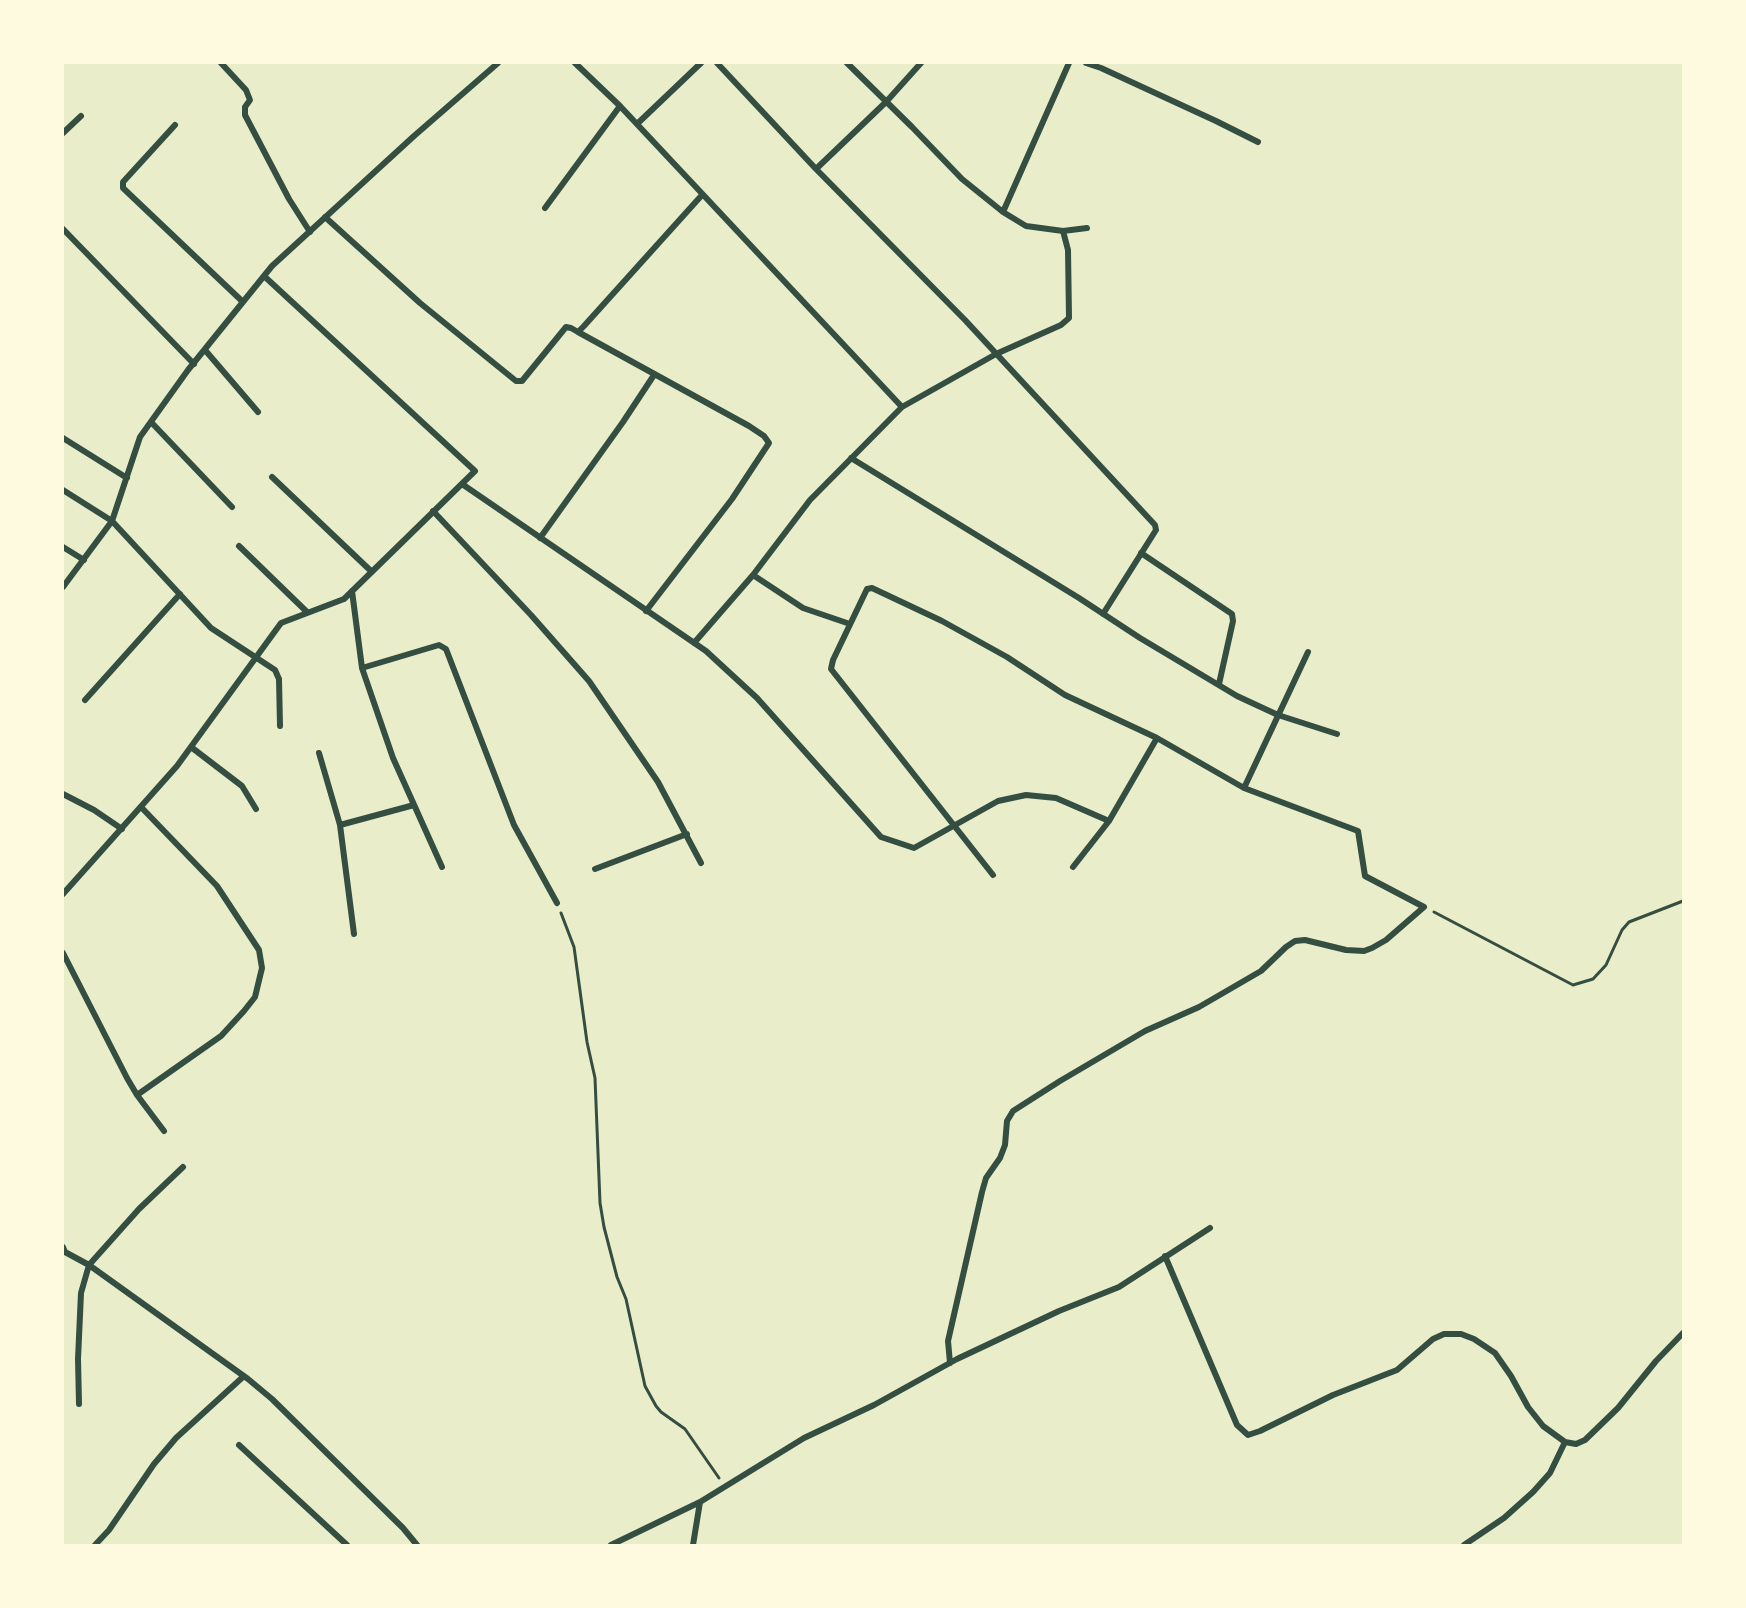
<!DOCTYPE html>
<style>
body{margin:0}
#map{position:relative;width:1746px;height:1608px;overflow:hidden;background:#e9edc9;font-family:Karla,sans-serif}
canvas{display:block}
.frame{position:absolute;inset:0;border:64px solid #fefae0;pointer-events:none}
</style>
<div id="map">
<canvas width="1746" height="1608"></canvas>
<div class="frame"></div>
</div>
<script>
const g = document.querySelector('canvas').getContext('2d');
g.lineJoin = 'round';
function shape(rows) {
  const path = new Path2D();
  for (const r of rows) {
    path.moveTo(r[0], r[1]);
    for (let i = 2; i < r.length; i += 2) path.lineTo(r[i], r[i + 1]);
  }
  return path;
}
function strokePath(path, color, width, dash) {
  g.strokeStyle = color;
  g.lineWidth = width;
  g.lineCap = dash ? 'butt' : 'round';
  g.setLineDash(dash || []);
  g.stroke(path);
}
const path = shape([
 [1434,912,1573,985,1593,979,1606,965,1622,930,1629,922,1683,901],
 [561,913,574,947,587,1042,595,1078,600,1203,604,1227,617,1277,626,1299,645,1386,656,1406,661,1412,685,1429,719,1478]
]);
const minor = shape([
 [221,63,246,90,250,100,245,107,245,115,289,199,310,232],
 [575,63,620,106,902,407],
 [717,63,816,169,965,320,1155,525,1156,530,1103,614],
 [847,63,912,127,962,179,1003,212,1026,226,1063,231,1087,228],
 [1086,63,1101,68,1216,121,1258,142],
 [637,124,701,63],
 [175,125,123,182,123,188,243,302],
 [63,133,81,116],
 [816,169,886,102,921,63],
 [545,208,620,106],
 [1003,212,1069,63],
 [325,217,420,303,516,381,522,381,566,327,571,328,578,332,584,326,702,195],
 [63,229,194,364],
 [578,332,749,426,764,436,769,443,732,499,646,611],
 [205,350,258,412],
 [151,422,232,507],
 [63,438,127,478],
 [851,458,1079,598,1140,638,1237,696,1278,715,1337,734],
 [272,477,372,572],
 [462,484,706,651,757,698,881,837,914,848,998,801,1026,795,1056,798,1109,821],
 [63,490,112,521,211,628,275,670,279,679,280,726],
 [433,511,531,615,589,681,658,782,701,863],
 [540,538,623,422,654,375],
 [239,546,307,612],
 [63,547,84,560],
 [1141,553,1232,614,1233,621,1219,684],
 [753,575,803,608,850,624],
 [63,587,112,521,140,437,188,370,272,266,414,136,498,63],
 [352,591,362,668,393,758,442,867],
 [694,643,753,575,810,500,902,407,996,354,1061,325,1069,318,1068,250,1063,231],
 [362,668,439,645,446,649,514,825,557,903],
 [85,700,180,594],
 [191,747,242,786,256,809],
 [319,753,340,825,354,934],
 [1244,788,1308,652],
 [63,794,94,810,122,829],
 [340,825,414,805],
 [1073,867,1109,821,1157,738],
 [595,869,687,834],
 [63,894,177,766,281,623,344,599,475,471,264,276],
 [63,953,127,1078,137,1095,164,1131],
 [137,1095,221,1036,244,1011,255,997,262,968,259,950,217,886,141,807],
 [63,1247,65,1252,89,1265,248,1379,272,1399,403,1528,417,1545],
 [1165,1256,1237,1425,1248,1435,1260,1431,1333,1395,1397,1370,1433,1339,1444,1334,1461,1334,1474,1339,1495,1353,1511,1376,1528,1407,1543,1426,1565,1442,1576,1444,1585,1440,1618,1408,1656,1361,1683,1333],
 [950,1363,948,1341,982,1192,986,1178,1000,1158,1005,1145,1007,1121,1013,1111,1060,1081,1145,1031,1199,1007,1261,971,1286,947,1295,941,1305,940,1346,950,1364,951,1372,948,1386,940,1424,907,1365,876,1358,831,1244,788,1157,738,1065,695,1007,657,942,621,872,588,867,589,833,660,831,669,993,875],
 [79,1404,78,1359,81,1293,89,1265,139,1209,183,1167],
 [239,1445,347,1545],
 [95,1545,109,1530,154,1464,176,1438,244,1376],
 [611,1545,700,1502,804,1438,874,1405,957,1359,1059,1311,1119,1287,1210,1228],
 [693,1545,700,1502],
 [1464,1545,1504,1518,1533,1492,1550,1473,1565,1442]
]);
strokePath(path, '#344e41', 3);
strokePath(minor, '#344e41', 6);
</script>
